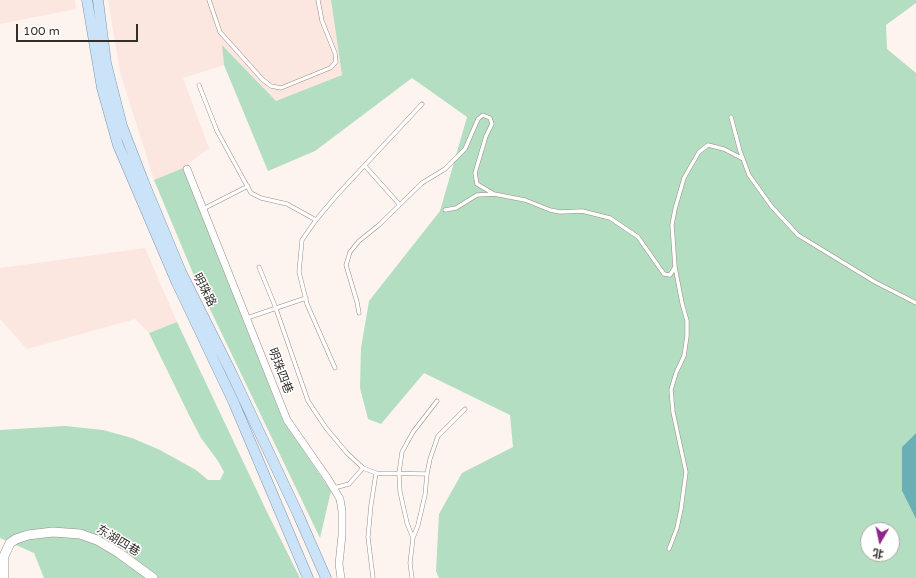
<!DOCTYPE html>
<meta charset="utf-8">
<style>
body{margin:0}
#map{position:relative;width:916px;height:578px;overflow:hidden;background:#fdf3ef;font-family:"Varela Round","Noto Sans SC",sans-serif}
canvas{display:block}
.north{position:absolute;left:860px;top:522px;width:40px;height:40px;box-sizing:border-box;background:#fff;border:1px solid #aeabaa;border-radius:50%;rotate:189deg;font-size:11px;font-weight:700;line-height:16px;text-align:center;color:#342e2b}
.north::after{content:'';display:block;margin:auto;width:14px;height:18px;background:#8d258a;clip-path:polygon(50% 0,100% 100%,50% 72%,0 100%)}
.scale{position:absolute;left:16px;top:24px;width:122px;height:18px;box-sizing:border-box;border:2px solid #342e2b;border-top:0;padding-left:5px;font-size:12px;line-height:14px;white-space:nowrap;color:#342e2b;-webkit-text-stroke:3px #fff;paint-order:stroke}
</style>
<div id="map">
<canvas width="916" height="578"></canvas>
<div class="north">北</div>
<div class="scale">100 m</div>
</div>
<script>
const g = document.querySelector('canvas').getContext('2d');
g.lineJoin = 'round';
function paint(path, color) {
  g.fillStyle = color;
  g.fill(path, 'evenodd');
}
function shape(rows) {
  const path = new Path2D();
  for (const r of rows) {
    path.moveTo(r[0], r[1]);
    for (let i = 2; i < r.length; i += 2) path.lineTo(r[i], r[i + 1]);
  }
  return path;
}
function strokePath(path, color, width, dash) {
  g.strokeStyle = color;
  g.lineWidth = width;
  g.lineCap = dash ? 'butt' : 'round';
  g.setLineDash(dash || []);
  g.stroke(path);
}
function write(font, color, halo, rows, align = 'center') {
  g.font = font + ' "Varela Round","Noto Sans SC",sans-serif';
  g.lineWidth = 3;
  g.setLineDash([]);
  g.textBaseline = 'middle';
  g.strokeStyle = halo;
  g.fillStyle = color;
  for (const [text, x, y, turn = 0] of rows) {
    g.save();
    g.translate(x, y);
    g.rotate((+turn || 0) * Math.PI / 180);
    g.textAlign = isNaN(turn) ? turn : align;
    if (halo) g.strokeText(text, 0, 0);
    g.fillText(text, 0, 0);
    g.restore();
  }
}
const built = shape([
 [0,0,75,0,76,9,0,24],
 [108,0,331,0,342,75,276,101,223,46,224,65,183,78,209,148,183,168,154,180,120,72],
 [145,248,177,322,149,333,135,319,27,349,0,319,0,268]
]);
const green = shape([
 [331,0,916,0,916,3,886,25,887,49,916,73,916,433,902,447,902,491,916,519,916,578,439,578,436,571,439,514,462,473,513,447,510,415,424,373,381,424,368,419,360,388,361,348,369,301,440,211,467,117,412,78,315,151,268,171,224,65,222,45,276,101,342,75],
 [868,530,892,530,892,554,868,554],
 [183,168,283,421,331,491,320,538,195,278,154,180],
 [177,322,267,512,300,578,44,578,34,553,0,538,0,430,65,426,103,430,132,438,160,450,196,470,208,480,220,480,224,472,218,461,201,438,189,415,149,333]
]);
const water = shape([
 [916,433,916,519,902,491,902,447]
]);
const lane = shape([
 [209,0,220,32,263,80,271,86,281,88,330,68,336,62,335,53,322,21,318,0],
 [199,85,217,131,251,193,261,198,287,204,316,220],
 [731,117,740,151,749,175,772,207,798,235,875,282,916,303],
 [365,166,399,204],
 [203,209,248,186],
 [445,210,456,208,477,195,494,194,525,200,550,210,560,212,582,211,610,218,638,237,664,274,670,275,675,267],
 [259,267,275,306,308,401,326,428,347,453,363,468,376,473,427,474],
 [359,313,357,302,346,265,350,252,359,241,379,225,422,183,445,169,465,149,478,119,483,115,490,118,492,124,486,136,475,173,477,184,494,194],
 [247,318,306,298],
 [335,368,307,304,299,272,302,240,316,220,337,195,422,104],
 [334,488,349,484,363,468],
 [413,538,407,523,400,492,399,473,402,452,413,432,437,401],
 [669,549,677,528,681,509,686,472,673,412,671,390,676,373,684,356,687,336,687,321,682,303,675,267,672,225,675,209,684,178,699,152,708,145,724,149,743,159],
 [373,578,368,537,371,505,376,473],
 [412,578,410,563,413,538,418,525,425,495,427,474,430,459,438,436,465,409]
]);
const street = shape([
 [187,169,287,420,328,479,340,499,342,511,342,535,339,564,341,578]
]);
const secondary = shape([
 [4,578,4,556,10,543,16,539,28,535,53,532,80,534,97,540,119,553,153,578]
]);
const primary = shape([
 [87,0,102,88,118,145,177,283,234,403,308,578],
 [98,0,106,63,122,126,144,183,181,272,231,372,297,512,326,578]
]);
const streetNames = [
 ["明珠路",204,290,63],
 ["明珠四巷",280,371,69],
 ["东湖四巷",118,541,31]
];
paint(built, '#fbe7e0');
paint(green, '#b3dec1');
paint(water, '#69afb3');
strokePath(lane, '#9c8c86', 4.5);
strokePath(street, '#9c8c86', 8);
strokePath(secondary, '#9c8c86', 10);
strokePath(primary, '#8097ad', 11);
strokePath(lane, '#fff', 3.5);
strokePath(street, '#fff', 7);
strokePath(secondary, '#fff', 9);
strokePath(primary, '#cbe3f8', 10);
write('12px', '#342e2b', '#fff', streetNames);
</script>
